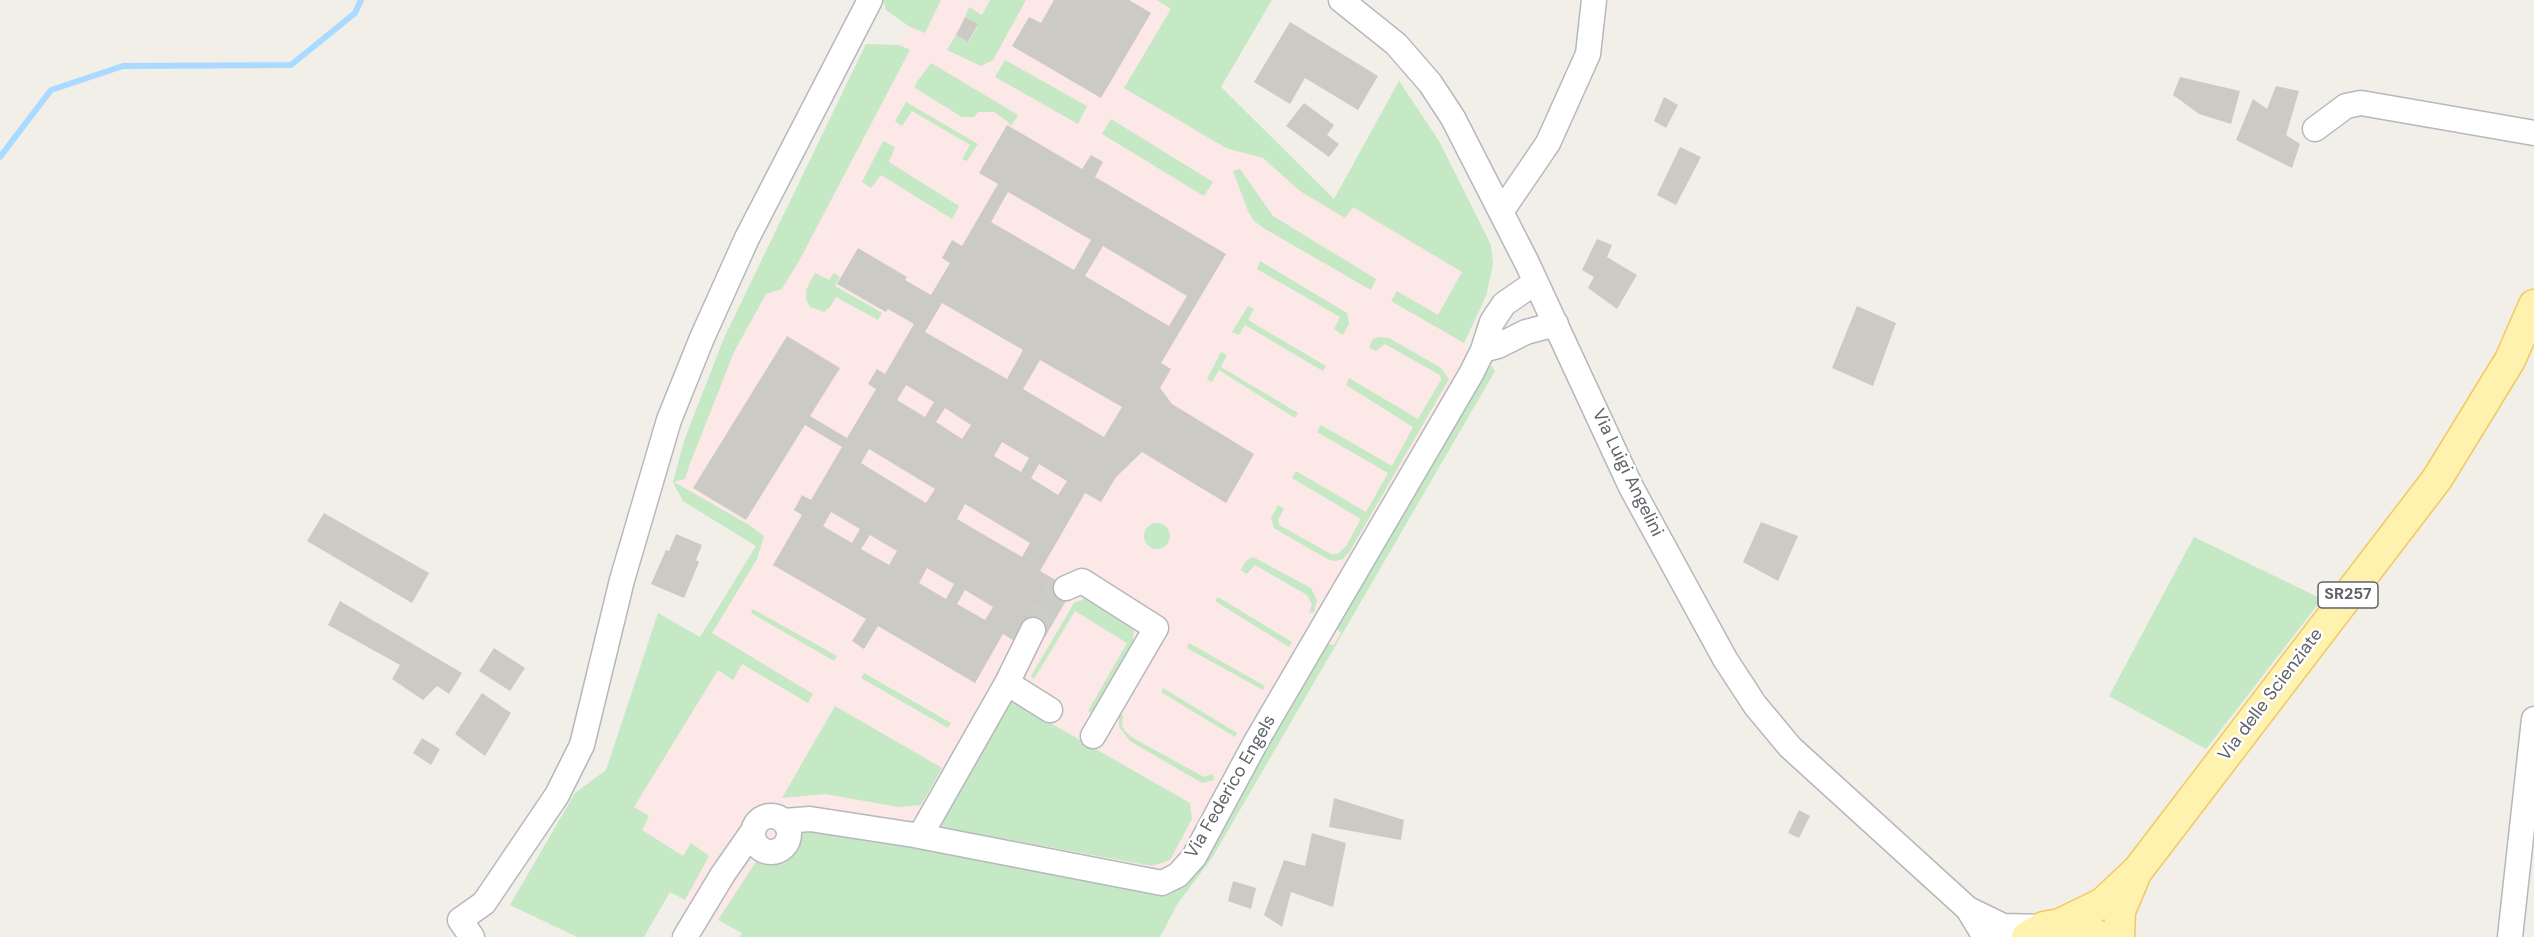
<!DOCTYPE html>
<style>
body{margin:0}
canvas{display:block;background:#f1efe8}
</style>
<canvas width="2534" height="937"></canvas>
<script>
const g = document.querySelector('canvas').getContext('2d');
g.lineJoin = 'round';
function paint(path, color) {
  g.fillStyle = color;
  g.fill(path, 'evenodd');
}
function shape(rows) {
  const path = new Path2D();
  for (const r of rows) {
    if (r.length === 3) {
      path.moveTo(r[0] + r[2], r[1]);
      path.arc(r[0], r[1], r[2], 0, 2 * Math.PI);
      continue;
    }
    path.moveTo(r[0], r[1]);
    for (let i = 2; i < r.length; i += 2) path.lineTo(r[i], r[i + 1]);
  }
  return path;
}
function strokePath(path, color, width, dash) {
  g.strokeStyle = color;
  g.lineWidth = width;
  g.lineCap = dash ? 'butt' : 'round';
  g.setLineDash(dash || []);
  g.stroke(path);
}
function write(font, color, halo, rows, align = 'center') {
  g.font = font + ' "DM Sans",sans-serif';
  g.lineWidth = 5;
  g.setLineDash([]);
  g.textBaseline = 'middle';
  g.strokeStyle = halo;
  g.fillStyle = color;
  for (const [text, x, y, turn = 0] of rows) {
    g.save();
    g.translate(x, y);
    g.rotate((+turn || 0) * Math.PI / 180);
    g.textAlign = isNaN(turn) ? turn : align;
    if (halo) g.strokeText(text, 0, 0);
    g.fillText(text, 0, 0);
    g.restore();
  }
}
const medical = shape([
 [883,0,1272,0,1221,87,1334,199,1399,81,1439,141,1491,245,1493,264,1486,296,1463,347,1491,365,1495,371,1212,858,1178,903,1160,937,740,937,742,933,670,892,644,937,577,937,510,905,575,793,606,770,658,613,700,637,756,546,683,501,673,482,684,441,724,338,866,44,899,45,910,27,886,10]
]);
const green = shape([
 [883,0,941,0,925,33,910,27,886,10],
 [990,0,1026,0,993,60,981,66,947,50,956,35,969,42,978,25,965,17,969,7,982,15],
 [1157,0,1272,0,1221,87,1334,199,1399,81,1439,141,1491,245,1493,264,1486,296,1464,343,1391,301,1397,291,1438,315,1462,272,1353,207,1345,218,1300,191,1263,158,1226,148,1124,88,1171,9],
 [866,44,899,45,910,50,799,261,782,289,766,294,734,352,689,466,685,479,674,482,749,525,764,536,757,559,712,633,813,694,808,703,742,664,733,680,718,670,634,807,649,816,642,830,683,856,691,843,709,856,685,900,670,892,644,937,577,937,510,905,575,793,606,770,658,613,700,637,756,546,683,501,673,482,684,441,724,338],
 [1005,60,1087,106,1078,124,995,77],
 [931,63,1018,115,1011,126,1007,121,994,112,978,112,974,117,962,117,915,88,916,83],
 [906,102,978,144,967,161,962,159,970,145,912,111,902,126,895,121],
 [1111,119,1213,182,1204,196,1102,134],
 [883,141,895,147,889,162,959,206,952,219,881,175,871,188,862,182],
 [1240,169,1273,216,1376,279,1371,290,1265,229,1254,221,1248,211,1233,171],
 [1260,261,1347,313,1349,323,1343,335,1334,329,1340,317,1257,269],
 [815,273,829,280,834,273,840,277,835,286,882,313,878,320,836,297,830,307,824,312,810,307,806,299,806,290],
 [1248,306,1254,309,1248,320,1326,366,1323,371,1245,325,1239,335,1232,332],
 [1379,337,1389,338,1441,368,1449,379,1350,551,1343,559,1336,561,1329,560,1274,528,1271,518,1278,505,1284,509,1278,520,1279,525,1331,554,1338,554,1346,546,1361,519,1292,478,1296,471,1366,512,1388,473,1317,432,1321,425,1392,466,1413,427,1346,385,1349,378,1418,419,1441,380,1440,375,1385,344,1376,351,1369,348,1373,339],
 [1221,352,1227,355,1221,367,1298,413,1295,418,1219,370,1212,382,1207,379],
 [1491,365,1495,371,1212,858,1178,903,1160,937,740,937,742,933,718,920,759,857,785,837,823,829,1161,893,1197,869,1328,644,1334,645,1341,633,1336,628],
 [1157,536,13],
 [2194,537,2322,599,2206,749,2109,696],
 [1253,557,1311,588,1317,600,1314,612,1309,613,1312,604,1307,595,1255,565,1247,574,1241,570,1246,561],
 [1218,597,1292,642,1289,647,1215,601],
 [1086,598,1134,626,1133,644,1092,714,1088,711,1127,643,1075,611,1034,679,1031,676,1074,603],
 [753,609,837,656,834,661,751,613],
 [1189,643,1265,686,1263,690,1187,648],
 [864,673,951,723,948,728,861,678],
 [1163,688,1237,733,1235,737,1161,692],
 [1010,700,1190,803,1192,819,1170,860,1152,866,935,826],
 [835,706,942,768,921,805,899,807,825,794,782,798],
 [1119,713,1123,715,1122,725,1125,731,1133,738,1204,777,1213,774,1214,780,1202,783,1130,741,1119,727]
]);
const stream = shape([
 [0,157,51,90,123,66,291,65,355,13,361,0]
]);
const building = shape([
 [1054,0,1129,0,1151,13,1101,98,1012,46,1029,17,1041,23],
 [965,17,978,24,968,42,956,35],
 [1290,22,1378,76,1358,110,1305,78,1290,104,1254,82],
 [2180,77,2240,91,2231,124,2199,114,2173,95],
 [2276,86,2299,91,2286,135,2300,144,2292,168,2236,140,2253,99,2267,109],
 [1664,97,1678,105,1666,128,1654,121],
 [1304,103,1334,125,1327,135,1339,144,1329,157,1286,126],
 [1007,125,1082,169,1091,155,1103,162,1095,177,1226,254,1161,363,1171,369,1160,388,1172,404,1254,454,1226,503,1142,452,1116,477,1101,502,1085,493,1040,571,1059,582,1067,599,1045,637,1023,624,1013,640,1003,634,975,683,878,626,864,649,852,641,866,619,773,565,802,515,794,510,802,495,811,500,842,447,805,425,746,520,693,488,787,336,840,368,810,416,847,438,876,389,868,384,877,369,885,374,914,324,888,309,886,312,837,284,858,248,907,277,905,280,931,295,950,263,942,258,952,240,962,246,998,184,979,173],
 [1008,192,1091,240,1074,270,991,222],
 [1103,246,1187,296,1169,326,1085,276],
 [942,303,1023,350,1007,379,925,332],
 [1040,360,1122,407,1104,437,1023,389],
 [906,385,934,402,925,417,897,400],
 [945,408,971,425,962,439,936,422],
 [1002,442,1029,458,1021,472,994,456],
 [869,449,935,489,926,503,861,463],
 [1039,464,1067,481,1058,495,1031,478],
 [965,504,1030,543,1022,557,957,519],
 [831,512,860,529,852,543,823,526],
 [870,535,897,551,889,565,861,549],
 [927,568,954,584,946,599,919,583],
 [965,590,993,607,985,620,957,604],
 [1680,147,1701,157,1676,205,1657,195],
 [1597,239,1612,245,1607,257,1637,275,1617,309,1588,288,1594,277,1582,270],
 [1857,306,1896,323,1873,386,1832,368],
 [324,513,429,573,412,603,307,541],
 [1761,522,1798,536,1778,581,1743,562],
 [676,534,702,545,696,560,699,562,684,598,651,584,666,550,669,551],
 [340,601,462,673,449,694,437,686,423,700,392,679,400,665,328,625],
 [494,648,525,668,510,691,479,671],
 [482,693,511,713,485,756,455,734],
 [422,738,440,749,431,765,413,753],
 [1334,798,1404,820,1401,840,1329,827],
 [1799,810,1810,816,1799,838,1788,833],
 [1312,833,1346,843,1333,907,1291,892,1282,927,1264,915,1284,860,1305,866],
 [1233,881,1256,888,1251,909,1228,901]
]);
const minorTunnel = shape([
 [1033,630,1055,593,1066,588]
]);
const minor = shape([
 [1341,0,1396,44,1430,83,1453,118,1527,263,1631,487,1725,659,1755,705,1790,747,1968,909,1985,937],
 [2315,129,2346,106,2361,103,2534,133],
 [1501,212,1548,143,1588,54,1594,0],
 [1483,350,1498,346,1526,332,1556,324],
 [1066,588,1082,581,1156,628,1093,736],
 [1007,683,1050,710],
 [771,834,18],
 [784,821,810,819,914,835,1162,883,1178,875,1194,857,1257,740,1471,374,1483,350,1492,322,1504,304,1536,282],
 [920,836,1007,683,1033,630],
 [1968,909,2003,926,2044,927],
 [472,937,460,920,484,903,557,795,582,745,622,580,669,420,702,338,747,238,870,0],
 [685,937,723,874,753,831],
 [2510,937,2534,719]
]);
const major = shape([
 [2060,924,2103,903,2138,870,2437,479,2510,360,2534,305],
 [2027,937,2044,927,2060,924,2078,925,2100,937],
 [2119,937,2120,911,2134,878]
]);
const shields = [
 [2348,595,60]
];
const shieldNames = [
 ["SR257",2348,595]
];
const streetNames = [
 ["Via Luigi Angelini",1627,473,64],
 ["Via delle Scienziate",2271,695,-53],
 ["Via Federico Engels",1231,787,-60]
];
paint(medical, '#fce8e6');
paint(green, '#c5e8c5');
strokePath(stream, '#aadaff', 6);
paint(building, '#cccac5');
strokePath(minorTunnel, '#ccccc8', 24, [24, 12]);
strokePath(minor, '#b5b8bc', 27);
strokePath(major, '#f2c960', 33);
strokePath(minor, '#fff', 24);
strokePath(major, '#fff2af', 30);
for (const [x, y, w] of shields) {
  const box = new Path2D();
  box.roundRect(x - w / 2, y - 13, w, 26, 4.5);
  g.fillStyle = '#fff';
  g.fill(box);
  strokePath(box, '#5f6368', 1.5);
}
write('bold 16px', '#5f6368', null, shieldNames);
write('18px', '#5f6368', '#fff', streetNames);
</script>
